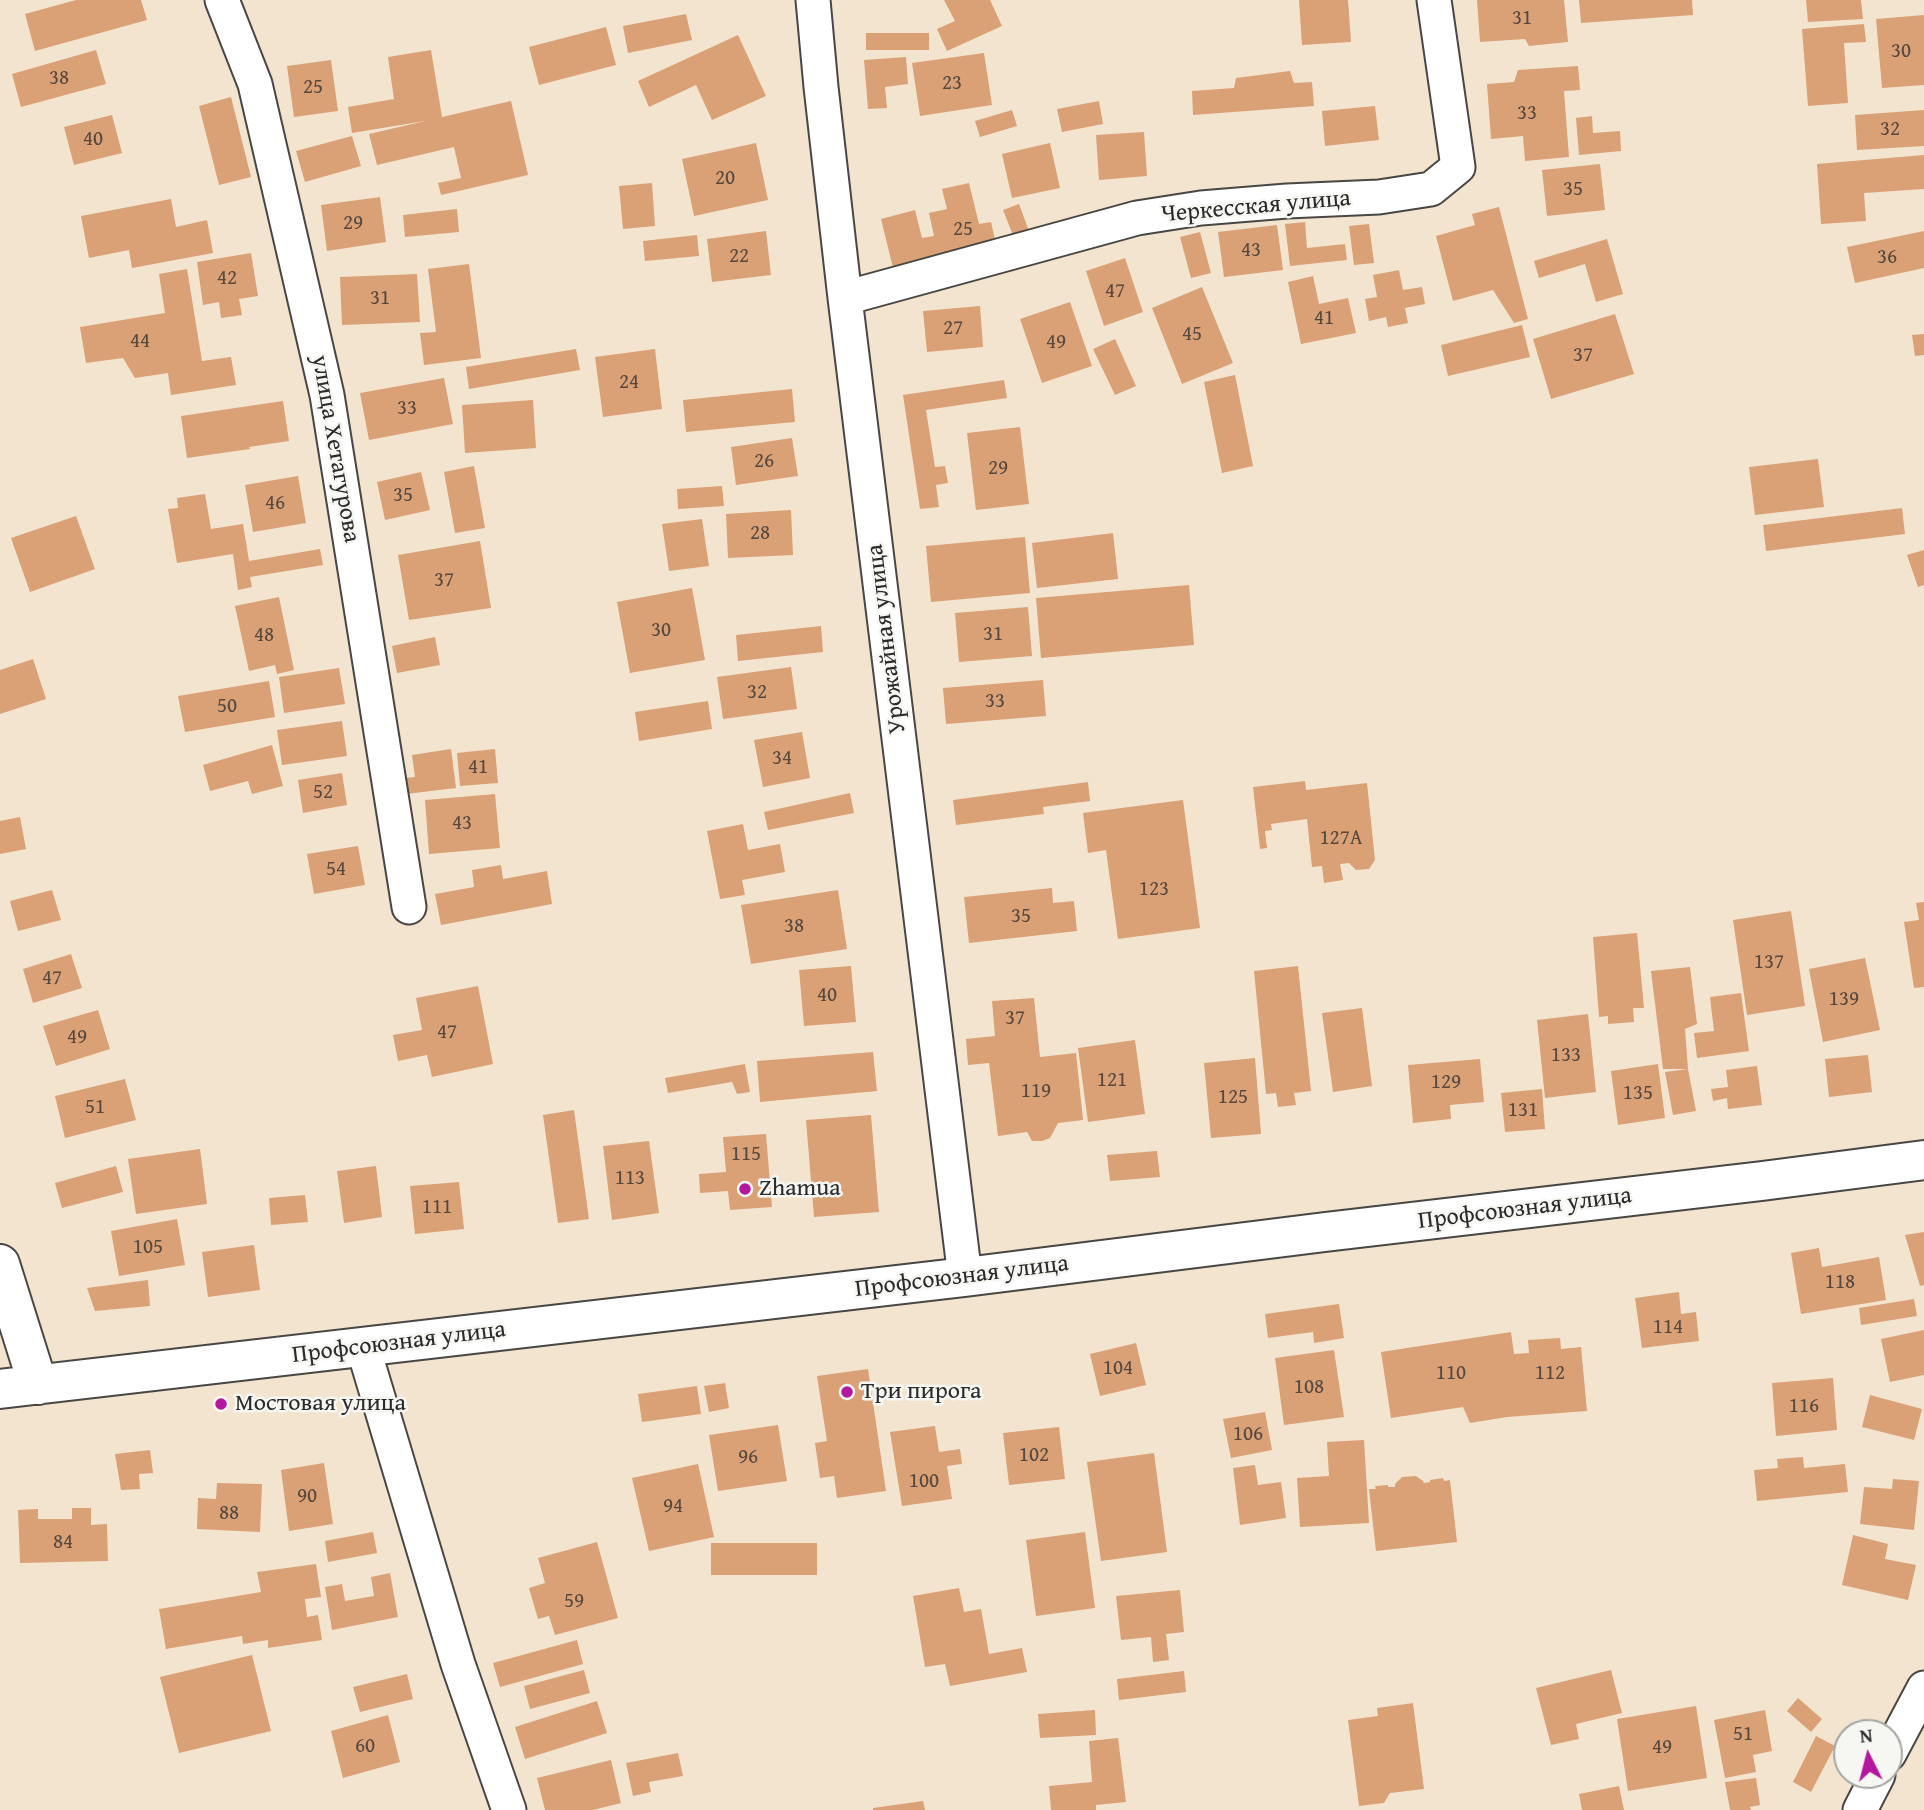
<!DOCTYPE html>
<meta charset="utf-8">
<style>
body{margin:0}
#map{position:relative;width:1924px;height:1810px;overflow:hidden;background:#f3e4cf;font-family:"Gentium Book Plus",serif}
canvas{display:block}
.north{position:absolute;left:1833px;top:1719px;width:70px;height:70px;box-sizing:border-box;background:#f6f6f2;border:2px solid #a5a5a2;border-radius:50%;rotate:354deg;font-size:19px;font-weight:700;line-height:28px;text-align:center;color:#2b2b2b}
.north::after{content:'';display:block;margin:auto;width:24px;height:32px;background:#b5179e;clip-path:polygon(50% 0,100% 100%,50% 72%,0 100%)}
</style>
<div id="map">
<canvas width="1924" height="1810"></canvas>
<div class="north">N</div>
</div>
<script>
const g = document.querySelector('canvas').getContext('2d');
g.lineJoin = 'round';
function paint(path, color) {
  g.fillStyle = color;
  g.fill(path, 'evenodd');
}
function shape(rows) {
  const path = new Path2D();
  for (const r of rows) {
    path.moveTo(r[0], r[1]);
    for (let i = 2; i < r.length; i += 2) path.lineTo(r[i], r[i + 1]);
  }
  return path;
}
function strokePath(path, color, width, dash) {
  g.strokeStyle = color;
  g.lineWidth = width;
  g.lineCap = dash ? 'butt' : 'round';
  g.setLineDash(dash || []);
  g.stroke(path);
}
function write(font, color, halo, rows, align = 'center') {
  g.font = font + ' "Gentium Book Plus",serif';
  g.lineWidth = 5;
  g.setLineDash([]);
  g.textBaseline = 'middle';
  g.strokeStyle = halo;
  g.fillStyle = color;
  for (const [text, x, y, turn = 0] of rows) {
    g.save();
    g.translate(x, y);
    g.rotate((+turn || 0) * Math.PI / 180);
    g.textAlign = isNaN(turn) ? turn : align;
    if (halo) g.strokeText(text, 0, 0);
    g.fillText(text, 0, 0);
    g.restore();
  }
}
const building = shape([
 [76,0,141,0,147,20,35,51,25,14],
 [944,0,990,0,1002,26,947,51,937,29,955,21],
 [1299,0,1348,0,1351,42,1302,45],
 [1477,0,1564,0,1568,42,1529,46,1525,39,1480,42],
 [1579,0,1692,0,1693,15,1581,23],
 [1806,0,1861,0,1863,19,1808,22],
 [686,14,692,40,628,53,623,26],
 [1924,15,1924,85,1882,88,1876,19],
 [1864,24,1866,42,1844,43,1848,103,1808,106,1802,29],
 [606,27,616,65,539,85,529,47],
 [866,33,929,33,929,50,866,50],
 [738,35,766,96,712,120,696,85,649,107,638,81],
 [96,50,106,84,21,107,12,74],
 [431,50,442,117,511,101,528,175,441,195,438,183,461,178,454,147,377,165,369,134,425,121,352,133,348,107,394,99,388,57],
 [984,53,992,105,920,116,912,63],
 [906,57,908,84,885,87,887,108,868,109,864,60],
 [331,60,338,111,294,117,287,66],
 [1578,66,1580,90,1564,91,1569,157,1525,161,1523,136,1491,139,1487,84,1514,82,1518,70],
 [1290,71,1294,83,1312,82,1314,106,1193,115,1192,91,1234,88,1236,78],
 [231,97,251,177,219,185,199,106],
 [1099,101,1103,124,1062,132,1057,109],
 [1375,106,1379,140,1325,146,1322,111],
 [1012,110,1017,126,980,137,975,121],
 [1924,110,1924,146,1857,150,1855,115],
 [112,115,122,153,74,165,64,127],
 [1592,116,1593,133,1620,131,1621,151,1579,155,1576,118],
 [1144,132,1147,176,1099,180,1096,135],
 [352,136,361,166,305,182,296,151],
 [756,143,768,200,694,216,682,159],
 [1050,143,1060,188,1012,198,1002,154],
 [1924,155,1924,189,1864,193,1866,221,1821,224,1817,164],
 [1600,164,1605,210,1547,216,1542,170],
 [652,183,655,226,623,229,619,186],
 [969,183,979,224,991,222,996,244,893,268,881,219,915,210,922,238,934,236,929,213,947,209,942,189],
 [380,197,386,242,327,251,321,205],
 [171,199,176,227,207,220,213,253,132,268,129,250,89,258,81,216],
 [1019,204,1030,234,1015,240,1003,210],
 [1499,207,1528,319,1514,323,1493,290,1453,301,1436,236,1475,225,1472,214],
 [457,209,459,232,405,237,403,215],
 [1305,222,1307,248,1345,244,1347,260,1290,266,1285,224],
 [1369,224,1374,263,1354,265,1349,226],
 [1277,225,1283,270,1224,277,1218,232],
 [766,231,771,275,712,282,707,239],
 [1924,231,1924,268,1855,283,1847,247],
 [1200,232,1211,273,1191,278,1180,237],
 [697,235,699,256,645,261,643,241],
 [1607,239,1623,294,1596,302,1585,264,1539,278,1534,261],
 [251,253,258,296,239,299,242,315,221,318,219,302,203,305,197,262],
 [1125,258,1143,312,1104,326,1086,271],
 [469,264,481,358,424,365,420,333,436,332,428,269],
 [187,269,202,361,231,357,236,385,171,395,168,373,135,378,123,358,86,363,80,327,165,313,159,274],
 [1399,270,1403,290,1422,287,1425,304,1405,308,1408,323,1388,327,1386,317,1369,321,1365,299,1377,297,1373,275],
 [417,274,420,322,342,325,340,277],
 [1313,276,1319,304,1348,298,1356,333,1301,344,1288,282],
 [1202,287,1233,363,1182,384,1152,308],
 [1070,302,1092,366,1042,383,1020,319],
 [980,306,983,347,927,352,923,311],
 [1615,314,1634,374,1551,399,1533,339],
 [1522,325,1530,357,1448,376,1441,345],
 [1924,334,1924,355,1915,356,1912,335],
 [1115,339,1136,386,1115,395,1093,349],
 [576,349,580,370,469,389,466,367],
 [655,349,662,409,603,417,595,357],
 [1235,375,1253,466,1222,473,1204,382],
 [444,378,453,424,369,440,360,393],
 [1004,380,1007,398,926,410,935,467,945,466,948,483,936,485,939,507,920,509,903,395],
 [792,389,795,422,686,432,683,400],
 [533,400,536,448,465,453,462,405],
 [283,401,289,441,249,447,250,449,187,458,181,416],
 [1020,427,1029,504,976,510,967,433],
 [792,438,798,476,736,485,731,447],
 [1818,459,1824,507,1755,515,1749,467],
 [474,466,485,528,455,533,444,472],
 [421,472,430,510,385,520,377,482],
 [298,476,306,523,253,532,245,485],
 [722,486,724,506,678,509,677,489],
 [205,494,211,529,243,524,249,561,320,549,323,565,250,577,252,587,238,590,233,554,177,563,168,509,178,508,177,498],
 [1902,508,1905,534,1766,551,1763,525],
 [791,510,793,555,728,558,726,514],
 [76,516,95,569,30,592,11,538],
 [702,519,709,566,669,571,662,524],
 [1113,533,1118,579,1037,588,1032,543],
 [1025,537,1030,593,931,602,926,546],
 [480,541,491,608,409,620,398,555],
 [1924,550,1924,585,1918,587,1907,555],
 [1189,585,1194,645,1041,658,1036,598],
 [692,588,705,660,630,673,617,602],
 [279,597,294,670,277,674,275,665,249,671,235,606],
 [1028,607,1032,656,959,662,955,613],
 [821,626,823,652,738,661,736,635],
 [435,637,440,665,397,673,392,646],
 [33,659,46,699,0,714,0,670],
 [791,667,797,709,723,719,717,677],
 [339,668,345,704,284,713,279,677],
 [1043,680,1046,716,946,724,943,688],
 [269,681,275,717,185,732,178,696],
 [708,701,712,729,639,741,635,712],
 [342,721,347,756,282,765,277,730],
 [802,732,810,778,763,787,754,740],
 [272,745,283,786,252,794,248,781,210,791,203,765],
 [451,749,456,788,406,794,404,778,415,777,412,755],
 [495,749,498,783,460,786,457,753],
 [342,773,347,805,303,813,298,780],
 [1305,781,1306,790,1367,783,1375,860,1369,869,1356,870,1349,863,1340,864,1343,880,1324,883,1322,866,1312,867,1307,819,1271,824,1272,830,1265,831,1267,848,1260,849,1253,787],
 [1088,782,1090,801,1043,807,1044,814,956,825,953,800],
 [850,793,854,813,768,830,764,812],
 [495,794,500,848,429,854,425,800],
 [1183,800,1200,928,1118,939,1106,850,1088,853,1083,813],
 [20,817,26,849,0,854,0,821],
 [743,824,748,850,780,844,785,872,742,880,745,895,720,899,707,831],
 [358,846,365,885,314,894,307,854],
 [501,865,503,879,547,871,552,904,441,925,435,894,474,887,472,870],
 [1052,888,1053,903,1074,901,1077,931,969,943,964,897],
 [52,890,61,920,18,931,10,901],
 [838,890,847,949,751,964,741,905],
 [1924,902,1924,987,1914,988,1904,922,1919,920,1916,903],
 [1791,911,1805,1006,1747,1015,1733,920],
 [1637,933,1644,1008,1633,1008,1634,1022,1608,1024,1608,1016,1599,1017,1593,937],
 [71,954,82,988,33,1003,23,969],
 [1865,958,1880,1030,1823,1042,1809,969],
 [851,966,856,1022,804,1026,799,970],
 [1298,966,1311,1091,1294,1093,1296,1105,1278,1107,1276,1093,1266,1094,1254,971],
 [1690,967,1697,1024,1685,1029,1688,1069,1696,1111,1673,1115,1665,1072,1688,1069,1663,1069,1651,971],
 [478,986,493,1064,432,1077,427,1055,398,1061,393,1035,422,1030,416,998],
 [1741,993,1749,1051,1697,1058,1694,1033,1714,1031,1710,997],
 [1034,998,1040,1057,1076,1053,1083,1120,1058,1123,1050,1138,1042,1141,1032,1141,1027,1132,998,1136,989,1063,968,1065,966,1039,995,1036,992,1001],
 [1362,1008,1372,1086,1333,1092,1322,1013],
 [98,1010,110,1049,56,1066,43,1026],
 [1588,1014,1596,1092,1545,1098,1537,1020],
 [1135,1040,1145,1114,1088,1122,1078,1048],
 [873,1052,877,1091,760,1102,757,1061],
 [1868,1055,1872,1092,1829,1097,1825,1059],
 [1255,1058,1261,1134,1211,1138,1204,1063],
 [1480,1059,1484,1102,1450,1105,1451,1119,1413,1123,1408,1065],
 [745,1064,750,1092,737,1094,732,1082,668,1093,665,1078],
 [1658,1064,1665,1118,1618,1125,1611,1071],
 [1757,1066,1762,1105,1728,1109,1727,1098,1713,1101,1711,1089,1728,1087,1726,1070],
 [125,1079,136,1120,65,1138,55,1096],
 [1542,1089,1545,1129,1505,1132,1501,1093],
 [574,1110,589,1219,558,1223,543,1115],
 [871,1115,879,1212,814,1217,806,1120],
 [766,1134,772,1207,730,1210,728,1191,700,1193,699,1174,726,1172,723,1137],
 [649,1141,659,1213,612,1220,603,1146],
 [200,1149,207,1204,136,1214,128,1159],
 [1157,1151,1160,1177,1110,1181,1107,1155],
 [116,1166,123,1192,62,1208,55,1183],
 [376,1166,382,1217,344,1223,337,1171],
 [459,1182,464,1229,415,1234,410,1186],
 [305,1195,308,1222,271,1225,269,1198],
 [177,1219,185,1265,119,1276,111,1231],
 [1924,1232,1924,1285,1920,1286,1905,1235],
 [254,1245,260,1290,208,1297,202,1252],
 [1819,1248,1822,1267,1879,1257,1886,1300,1801,1314,1791,1253],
 [148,1280,150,1306,95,1311,87,1288],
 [1679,1292,1681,1314,1696,1312,1699,1341,1642,1348,1635,1298],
 [1914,1299,1917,1316,1861,1325,1859,1308],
 [1339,1304,1344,1338,1314,1343,1313,1332,1268,1338,1265,1314],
 [1924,1330,1924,1375,1890,1382,1881,1339],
 [1511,1332,1514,1354,1529,1353,1528,1340,1560,1338,1561,1349,1581,1347,1587,1411,1507,1417,1470,1423,1463,1407,1391,1418,1381,1352],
 [1136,1343,1146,1385,1100,1396,1090,1354],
 [1334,1350,1344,1417,1284,1425,1275,1358],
 [868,1369,886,1491,837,1498,834,1476,820,1478,815,1443,827,1441,817,1376],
 [1833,1378,1837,1430,1776,1436,1772,1383],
 [725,1383,729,1408,709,1412,704,1386],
 [697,1386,701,1414,642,1422,638,1394],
 [1870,1395,1922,1409,1914,1440,1862,1427],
 [1265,1412,1272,1450,1231,1458,1223,1419],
 [778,1425,787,1481,718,1491,709,1435],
 [935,1426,939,1452,960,1449,962,1464,947,1466,952,1499,902,1506,890,1432],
 [1059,1427,1065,1479,1009,1485,1003,1433],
 [1364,1440,1369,1523,1300,1527,1297,1478,1329,1476,1327,1442],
 [150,1450,153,1473,139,1474,140,1489,121,1490,115,1454],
 [1154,1453,1167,1552,1101,1561,1087,1462],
 [1803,1457,1804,1468,1845,1464,1848,1492,1757,1501,1754,1470,1778,1468,1777,1459],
 [324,1463,333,1524,289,1531,281,1470],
 [698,1464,714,1537,649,1551,632,1478],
 [1255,1465,1258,1485,1281,1482,1286,1518,1240,1525,1233,1468],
 [1416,1476,1423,1481,1424,1483,1430,1482,1430,1480,1443,1478,1444,1481,1450,1480,1457,1542,1376,1551,1369,1489,1376,1489,1375,1486,1388,1485,1388,1487,1395,1487,1395,1484,1402,1477],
 [1893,1479,1919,1481,1914,1530,1860,1524,1864,1487,1892,1489],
 [217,1483,262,1484,260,1532,197,1529,198,1498,216,1499],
 [72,1508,91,1508,91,1525,107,1524,108,1561,20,1563,18,1510,38,1509,38,1519,72,1519],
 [373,1532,377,1553,328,1562,325,1541],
 [1085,1532,1095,1608,1036,1616,1026,1540],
 [1853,1535,1888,1544,1885,1559,1916,1565,1908,1600,1842,1585],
 [597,1542,618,1618,555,1635,549,1616,538,1619,529,1588,545,1583,538,1558],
 [711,1543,817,1543,817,1575,711,1575],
 [316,1564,321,1597,305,1599,307,1617,318,1615,322,1640,268,1648,268,1640,243,1644,242,1636,166,1649,159,1609,261,1592,257,1572],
 [390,1573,398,1617,332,1630,325,1587,342,1584,345,1601,374,1596,371,1577],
 [959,1588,964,1612,981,1609,989,1654,1022,1648,1027,1672,950,1686,945,1664,925,1667,913,1596],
 [1180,1590,1184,1632,1166,1634,1169,1660,1153,1662,1151,1637,1121,1640,1116,1596],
 [577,1640,583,1664,500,1687,493,1663],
 [252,1655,271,1731,179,1753,160,1677],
 [584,1670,590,1693,530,1709,524,1686],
 [1611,1670,1622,1713,1576,1724,1579,1739,1551,1745,1536,1688],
 [1184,1671,1186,1692,1119,1700,1117,1679],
 [407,1674,413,1699,360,1712,353,1687],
 [1798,1698,1822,1719,1811,1732,1787,1711],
 [597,1701,607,1733,525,1759,515,1727],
 [1413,1703,1424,1789,1390,1793,1384,1803,1359,1806,1348,1720,1378,1716,1377,1708],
 [1696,1706,1707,1778,1628,1791,1617,1719],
 [1095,1710,1096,1735,1040,1738,1038,1714],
 [1765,1710,1772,1751,1753,1755,1756,1772,1725,1778,1714,1720],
 [388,1715,400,1762,343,1778,331,1731],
 [1816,1736,1835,1746,1811,1792,1793,1782],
 [1118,1738,1126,1802,1096,1805,1096,1810,1051,1810,1049,1786,1092,1782,1089,1741],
 [678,1753,683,1776,649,1782,651,1792,633,1796,626,1763],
 [611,1760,621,1803,593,1810,545,1810,537,1778],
 [1756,1778,1760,1805,1750,1807,1751,1810,1730,1810,1725,1782],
 [1619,1786,1624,1810,1582,1810,1579,1794],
 [923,1801,925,1810,873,1810,873,1808]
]);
const minor = shape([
 [222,0,255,84,327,395,409,907],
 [813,0,821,87,845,298,965,1277],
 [845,298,1137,218,1201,208,1287,201,1379,197,1431,189,1458,167,1434,0],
 [363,1347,458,1664,509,1810],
 [1889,1754,1924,1688],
 [1860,1810,1878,1775]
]);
const tertiary = shape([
 [0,1264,38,1385],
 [0,1389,965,1277,1325,1232,1762,1181,1924,1160]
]);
const markers = [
 [745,1189,7,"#b5179e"],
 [847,1392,7,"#b5179e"],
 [221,1404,7,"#b5179e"]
];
const numberNames = [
 ["31",1522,19],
 ["30",1901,52],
 ["38",59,79],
 ["23",952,84],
 ["25",313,88],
 ["33",1527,114],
 ["32",1890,130],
 ["40",93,140],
 ["20",725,179],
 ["35",1573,190],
 ["29",353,224],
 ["25",963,230],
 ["43",1251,251],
 ["22",739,257],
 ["36",1887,258],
 ["42",227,279],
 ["47",1115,292],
 ["31",380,299],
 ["41",1324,319],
 ["27",953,329],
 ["45",1192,335],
 ["44",140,342],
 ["49",1056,343],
 ["37",1583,356],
 ["24",629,383],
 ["33",407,409],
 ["26",764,462],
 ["29",998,469],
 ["35",403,496],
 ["46",275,504],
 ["28",760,534],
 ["37",444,581],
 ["30",661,631],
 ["31",993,635],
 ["48",264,636],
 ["32",757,693],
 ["33",995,702],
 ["50",227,707],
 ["34",782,759],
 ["41",478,768],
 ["52",323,793],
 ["43",462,824],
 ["127А",1341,839],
 ["54",336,870],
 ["123",1154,890],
 ["35",1021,917],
 ["38",794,927],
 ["137",1769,963],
 ["47",52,979],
 ["40",827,996],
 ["139",1844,1000],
 ["37",1015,1019],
 ["47",447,1033],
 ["49",77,1038],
 ["133",1566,1056],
 ["121",1112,1081],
 ["129",1446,1083],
 ["119",1036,1092],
 ["135",1638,1094],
 ["125",1233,1098],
 ["51",95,1108],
 ["131",1523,1111],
 ["115",746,1155],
 ["113",630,1179],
 ["111",437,1208],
 ["105",148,1248],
 ["118",1840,1283],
 ["114",1668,1328],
 ["104",1118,1369],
 ["110",1451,1374],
 ["112",1550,1374],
 ["108",1309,1388],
 ["116",1804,1407],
 ["106",1248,1435],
 ["102",1034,1456],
 ["96",748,1458],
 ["100",924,1482],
 ["90",307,1497],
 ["94",673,1507],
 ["88",229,1514],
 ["84",63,1543],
 ["59",574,1602],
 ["51",1743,1735],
 ["60",365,1747],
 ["49",1662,1748]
];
const streetNames = [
 ["Черкесская улица",1256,207,-5],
 ["улица Хетагурова",335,449,80],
 ["Урожайная улица",887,639,-97],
 ["Профсоюзная улица",1525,1209,-7],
 ["Профсоюзная улица",962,1277,-7],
 ["Профсоюзная улица",399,1343,-7]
];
const poiNames = [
 ["Zhamua",759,1189],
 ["Три пирога",861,1392],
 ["Мостовая улица",235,1404]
];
paint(building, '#daa176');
strokePath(minor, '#494744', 37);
strokePath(tertiary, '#494744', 42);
strokePath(minor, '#fff', 33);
strokePath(tertiary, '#fff', 38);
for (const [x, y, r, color] of markers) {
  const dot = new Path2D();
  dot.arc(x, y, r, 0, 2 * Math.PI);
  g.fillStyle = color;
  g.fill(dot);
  strokePath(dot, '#f6f6f2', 2.5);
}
write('21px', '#57483e', null, numberNames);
write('24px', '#2b2b2b', '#f6f6f2', streetNames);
write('24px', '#2b2b2b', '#f6f6f2', poiNames, 'left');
</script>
